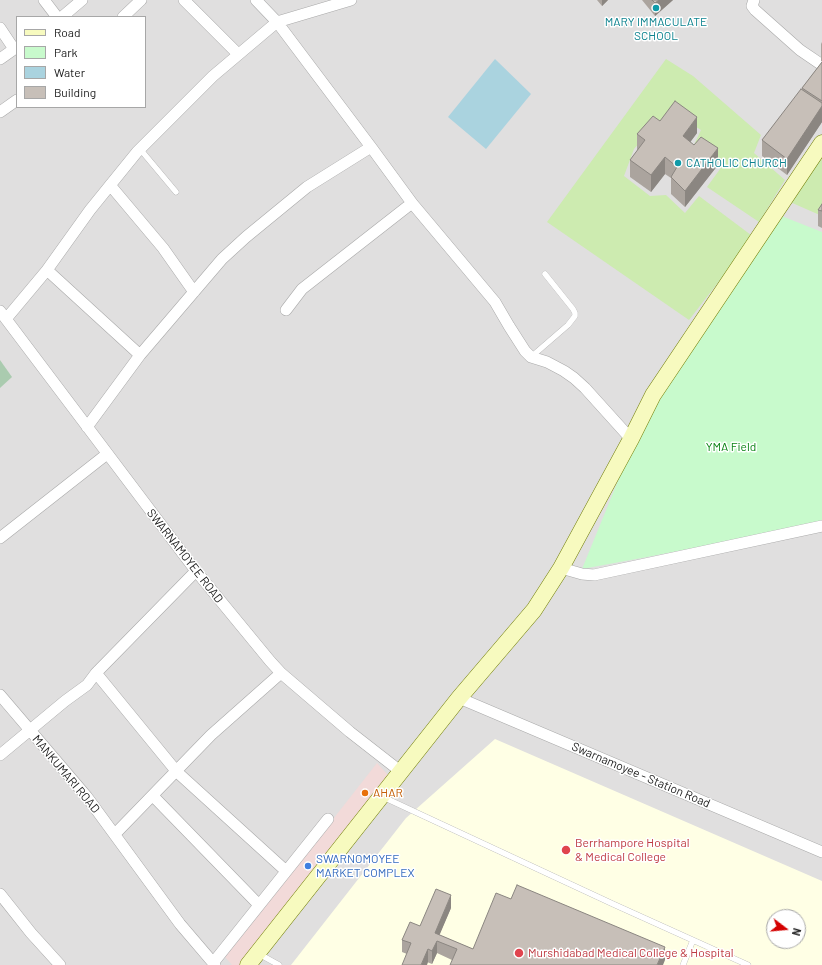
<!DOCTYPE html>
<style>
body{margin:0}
#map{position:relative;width:822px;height:965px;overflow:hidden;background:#f2efe9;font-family:Barlow,sans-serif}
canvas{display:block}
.legend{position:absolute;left:16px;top:16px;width:130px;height:92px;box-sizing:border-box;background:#fff;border:1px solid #a7a7a7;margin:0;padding:5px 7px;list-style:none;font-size:12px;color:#222}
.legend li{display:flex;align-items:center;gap:8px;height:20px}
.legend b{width:20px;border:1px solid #a7a7a7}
.north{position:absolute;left:766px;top:909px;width:40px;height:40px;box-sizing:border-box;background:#fff;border:1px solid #a7a7a7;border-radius:50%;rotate:106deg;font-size:11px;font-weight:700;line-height:16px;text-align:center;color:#222}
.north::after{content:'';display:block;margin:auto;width:14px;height:18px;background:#d40000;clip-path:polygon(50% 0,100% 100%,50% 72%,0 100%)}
</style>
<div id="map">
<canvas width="822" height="965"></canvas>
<ul class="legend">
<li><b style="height:5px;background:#f7fabf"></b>Road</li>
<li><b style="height:11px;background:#c8facc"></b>Park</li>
<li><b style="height:11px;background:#aad3df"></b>Water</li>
<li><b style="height:11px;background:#c7bfb8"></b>Building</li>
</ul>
<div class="north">N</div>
</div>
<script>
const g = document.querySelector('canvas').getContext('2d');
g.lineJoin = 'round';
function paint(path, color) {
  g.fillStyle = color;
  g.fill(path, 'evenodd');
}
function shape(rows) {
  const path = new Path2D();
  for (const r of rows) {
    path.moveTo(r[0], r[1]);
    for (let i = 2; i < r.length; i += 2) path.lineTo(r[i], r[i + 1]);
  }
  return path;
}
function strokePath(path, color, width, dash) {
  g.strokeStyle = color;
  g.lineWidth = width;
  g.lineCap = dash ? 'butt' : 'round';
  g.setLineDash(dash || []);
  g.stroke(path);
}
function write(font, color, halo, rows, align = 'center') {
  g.font = font + ' Barlow,sans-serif';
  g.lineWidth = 3;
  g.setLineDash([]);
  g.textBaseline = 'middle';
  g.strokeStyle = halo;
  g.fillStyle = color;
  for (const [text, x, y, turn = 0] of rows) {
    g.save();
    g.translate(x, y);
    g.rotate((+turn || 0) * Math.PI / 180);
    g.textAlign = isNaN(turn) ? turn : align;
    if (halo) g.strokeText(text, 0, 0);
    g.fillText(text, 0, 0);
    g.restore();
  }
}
const residential = shape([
 [0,0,822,0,822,965,0,965],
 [17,17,145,17,145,107,17,107],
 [774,917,798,917,798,941,774,941]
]);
const commercial = shape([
 [377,763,388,775,245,965,232,965,225,957]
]);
const education = shape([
 [495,739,822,881,822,965,291,965,406,818],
 [774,917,798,917,798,941,774,941]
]);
const grass = shape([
 [666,59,693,76,761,135,754,153,785,180,759,222,707,187,723,165,693,147,701,130,674,113,652,128,634,149,624,176,650,196,666,195,685,213,699,196,751,235,730,267,689,320,547,222],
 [822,156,822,216,790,202]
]);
const cemetery = shape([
 [0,360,12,377,0,388]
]);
const park = shape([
 [774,213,822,232,822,523,647,557,582,569,653,395]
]);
const water = shape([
 [495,59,531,94,486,149,448,117]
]);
const lane = shape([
 [140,149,176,192],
 [531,357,568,325,575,316,575,313,573,309,545,274],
 [383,797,613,904,748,965],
 [259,954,279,965],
 [683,965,693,940]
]);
const street = shape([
 [44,0,57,17],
 [184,0,238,54],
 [351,0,277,22,371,147],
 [754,0,752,6,755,10,800,50,822,65],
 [62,17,82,0],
 [123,17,141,0],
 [0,28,14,49],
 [0,59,17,47],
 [0,112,17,100],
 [110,185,163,248,194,292],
 [47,270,140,355],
 [286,310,302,289,412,203],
 [0,311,196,571,270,661,281,673,350,732,400,771],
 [6,319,47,270,90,210,137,152,213,76,277,22,256,0],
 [87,427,140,355,222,259,246,237,307,187,371,147,412,203,495,302,509,326,525,351,531,357,547,362,564,371,574,378,585,388,631,439],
 [0,538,107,454],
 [561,568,582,574,594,575,822,526],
 [96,673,177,772,286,871],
 [0,695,87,797,180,924,215,965],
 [459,698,822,852],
 [0,755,65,701,87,685,96,673,196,571],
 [153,796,259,905],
 [115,834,211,735,281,673],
 [0,894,31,933,60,965],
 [213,963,328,819]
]);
const secondary = shape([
 [248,965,459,698,534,610,561,568,631,439,653,395,822,143]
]);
const wall = shape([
 [597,0,608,0,602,6],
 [642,0,673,0,655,16],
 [822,42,822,61,821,61,821,44],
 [822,62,822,122,787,175,762,156,762,140,802,90,802,88],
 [660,121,697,133,690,142,718,165,685,207,671,194,671,178,665,174,651,192,630,177,630,160,637,151,637,134],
 [822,204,822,228,818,226,818,210],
 [451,908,439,935,473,949,665,960,452,960,437,953,432,964,402,952,402,940,420,926]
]);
const shadedWall = shape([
 [602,0,608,0,602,6],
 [659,0,673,0,655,16,655,3],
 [822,106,822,122,787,175,787,159],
 [697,117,697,133,683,152,683,136],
 [718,148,718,165,685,207,685,191],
 [665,157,665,174,651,192,651,175],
 [451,895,451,908,437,941,437,953,432,964,432,951,435,933],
 [665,947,665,960,663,965,657,965],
 [428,949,428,962,427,965,421,965]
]);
const building = shape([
 [652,0,659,0,655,3,652,0],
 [822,62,822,101,802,88,822,62],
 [801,89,822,103,822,106,787,159,762,140,801,89],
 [675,101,697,117,683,136,694,145,701,137,718,148,685,191,671,177,677,167,665,157,651,175,630,160,645,140,637,134,653,116,660,121,675,101],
 [822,204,822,211,818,210,822,204],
 [517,885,665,947,657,965,450,965,457,949,437,941,432,951,428,949,421,965,402,965,411,943,402,940,410,922,420,926,436,889,451,895,435,933,473,949,496,893,511,899,517,885]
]);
const markers = [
 [656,8,4,"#0f9aa8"],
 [678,163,4,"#0f9aa8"],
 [365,793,4,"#e8710a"],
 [566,850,5,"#e0444e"],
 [308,866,4,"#3f7fe0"],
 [519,953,5,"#e0444e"]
];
const cultureNames = [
 ["MARY IMMACULATE",656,22],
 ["SCHOOL",656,36],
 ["CATHOLIC CHURCH",686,163,"left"]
];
const parkNames = [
 ["YMA Field",731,447]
];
const streetNames = [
 ["SWARNAMOYEE ROAD",185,556,52],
 ["MANKUMARI ROAD",66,774,50],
 ["Swarnamoyee - Station Road",641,775,23]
];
const foodNames = [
 ["AHAR",373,793]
];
const healthNames = [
 ["Berrhampore Hospital",575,843],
 ["& Medical College",575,857],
 ["Murshidabad Medical College & Hospital",528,953]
];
const shopNames = [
 ["SWARNOMOYEE",316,859],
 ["MARKET COMPLEX",316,873]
];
paint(residential, '#e0dfdf');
paint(commercial, '#f2dad9');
paint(education, '#ffffe5');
paint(grass, '#cdebb0');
paint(cemetery, '#aacbaf');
paint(park, '#c8facc');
paint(water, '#aad3df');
strokePath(lane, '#a9a9a9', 6);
strokePath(street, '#a9a9a9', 12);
strokePath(secondary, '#707d05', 17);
strokePath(lane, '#fff', 5.5);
strokePath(street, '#fff', 11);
strokePath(secondary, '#f7fabf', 16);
paint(wall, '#aba49e');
paint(shadedWall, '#8b8681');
paint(building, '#c7bfb8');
strokePath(building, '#8b8681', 1);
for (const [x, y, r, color] of markers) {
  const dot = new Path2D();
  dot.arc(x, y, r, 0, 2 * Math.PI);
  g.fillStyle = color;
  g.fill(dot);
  strokePath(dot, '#fff', 1.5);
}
write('12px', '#0d838f', '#fff', cultureNames);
write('12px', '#0c8416', '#fff', parkNames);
write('12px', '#222', '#fff', streetNames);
write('12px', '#c56008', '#fff', foodNames, 'left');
write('12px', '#be3a42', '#fff', healthNames, 'left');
write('12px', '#366cbe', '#fff', shopNames, 'left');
</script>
